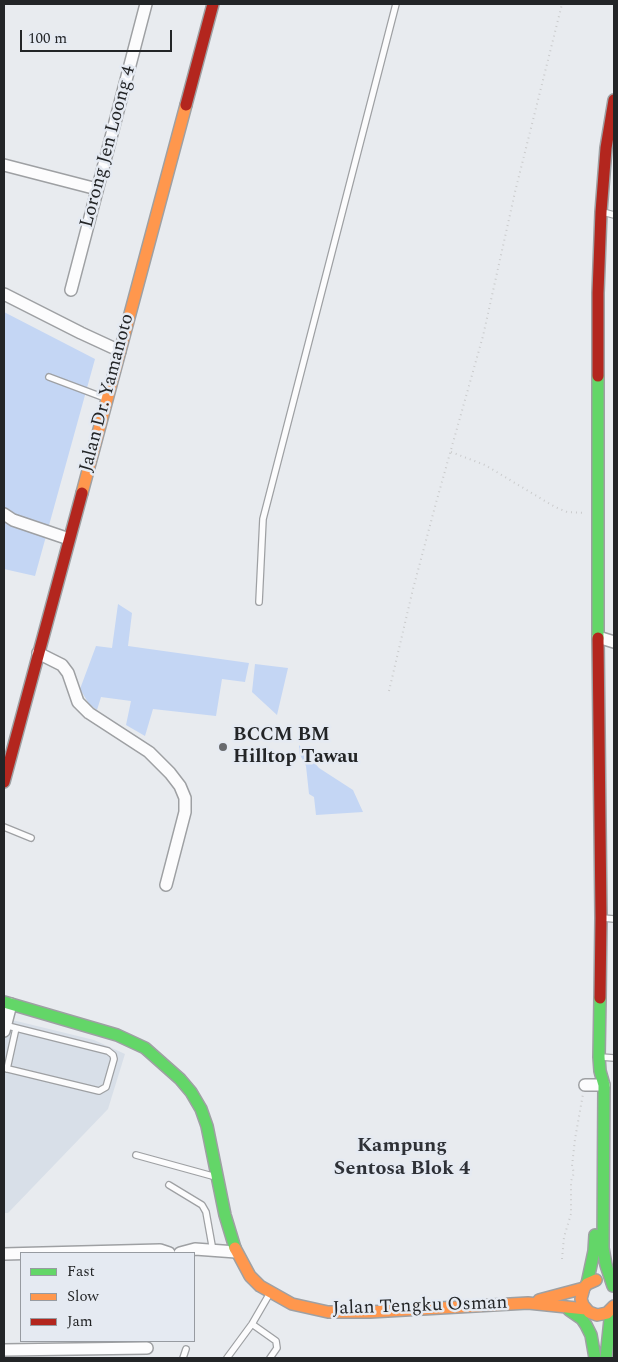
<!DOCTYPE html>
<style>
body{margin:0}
#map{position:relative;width:618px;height:1362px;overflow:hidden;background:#e8ebef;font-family:Spectral,serif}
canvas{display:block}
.frame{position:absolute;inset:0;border:5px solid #232527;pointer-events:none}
.legend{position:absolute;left:20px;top:1252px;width:175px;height:90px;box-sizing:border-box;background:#e5eaf2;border:1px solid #979ba1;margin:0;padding:6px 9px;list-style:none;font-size:15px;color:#232527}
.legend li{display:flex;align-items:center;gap:10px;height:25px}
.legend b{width:25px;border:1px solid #979ba1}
.scale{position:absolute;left:20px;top:30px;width:152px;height:22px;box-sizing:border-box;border:2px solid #232527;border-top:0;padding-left:6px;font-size:15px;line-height:18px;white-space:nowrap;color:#232527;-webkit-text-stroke:4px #e5eaf2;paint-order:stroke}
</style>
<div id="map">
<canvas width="618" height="1362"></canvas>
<div class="frame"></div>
<ul class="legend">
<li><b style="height:6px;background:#63d668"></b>Fast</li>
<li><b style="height:6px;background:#ff974d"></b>Slow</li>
<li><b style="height:6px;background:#b3261e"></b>Jam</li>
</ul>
<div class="scale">100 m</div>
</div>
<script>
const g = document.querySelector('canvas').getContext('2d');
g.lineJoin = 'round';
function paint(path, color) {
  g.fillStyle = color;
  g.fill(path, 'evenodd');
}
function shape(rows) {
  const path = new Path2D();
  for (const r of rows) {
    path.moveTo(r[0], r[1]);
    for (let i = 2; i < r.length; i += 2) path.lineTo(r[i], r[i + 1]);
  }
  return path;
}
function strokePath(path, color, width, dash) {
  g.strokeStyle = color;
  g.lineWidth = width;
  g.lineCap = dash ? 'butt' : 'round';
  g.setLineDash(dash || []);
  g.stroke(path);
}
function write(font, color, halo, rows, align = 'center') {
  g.font = font + ' Spectral,serif';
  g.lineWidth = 5;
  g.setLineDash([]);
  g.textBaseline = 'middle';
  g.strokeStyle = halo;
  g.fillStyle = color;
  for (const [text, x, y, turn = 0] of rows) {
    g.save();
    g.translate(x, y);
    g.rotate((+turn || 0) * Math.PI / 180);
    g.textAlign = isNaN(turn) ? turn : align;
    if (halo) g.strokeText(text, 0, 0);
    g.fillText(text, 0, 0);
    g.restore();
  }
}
const built = shape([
 [4,1018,94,1040,125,1054,108,1109,8,1213,4,1213]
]);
const green = shape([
 [4,312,95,359,35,576,4,569],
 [118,604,132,613,128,646,249,663,245,682,222,679,216,716,153,709,145,736,126,725,131,701,101,697,97,710,89,704,80,689,96,646,112,648],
 [255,664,288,668,277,715,252,692],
 [299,745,319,768,353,790,363,812,316,815,314,797,309,794,306,766,299,753]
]);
const path = shape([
 [451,452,485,465,555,507,567,512,585,513],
 [389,691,413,589,436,503,483,336,515,192,562,4],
 [562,1259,564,1237,571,1214,571,1181,574,1173,572,1166,575,1139,583,1094]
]);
const lane = shape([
 [603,212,614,215],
 [49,377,105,398],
 [259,602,263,519,396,4],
 [4,827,31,838],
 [603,918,614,919],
 [4,1025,108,1051,113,1055,114,1059,106,1087,99,1091,4,1068],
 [601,1057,614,1058],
 [7,1069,16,1028],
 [136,1155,216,1177],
 [169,1185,202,1205,206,1212,213,1251],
 [252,1324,276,1341,277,1348,270,1358],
 [183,1358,186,1349],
 [227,1358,252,1324,270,1293]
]);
const street = shape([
 [4,165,97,189],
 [71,290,146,4],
 [4,294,81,333,120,351],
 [4,514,13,520,69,539],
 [598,637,614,642],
 [38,653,62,665,68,673,78,702,89,713,149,752,170,773,180,786,185,798,185,812,166,885],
 [4,1031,11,1004],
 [585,1085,604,1085],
 [180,1253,195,1249,236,1252],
 [4,1254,160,1250,169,1253],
 [4,1350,147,1348]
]);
const fast = shape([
 [598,376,598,638],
 [600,998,599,1057,600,1071,604,1085,603,1248,606,1265,613,1286],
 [4,1002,117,1035,145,1048,180,1079,191,1092,201,1109,207,1126,225,1215,235,1248],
 [587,1284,594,1251,595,1235],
 [569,1310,582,1319,586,1325,591,1335,595,1358],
 [606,1358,611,1310]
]);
const slow = shape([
 [82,493,186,105],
 [235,1248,250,1276,260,1286,292,1304,328,1312,370,1312,528,1303,586,1309],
 [596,1280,587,1284,584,1288,581,1299,583,1305,589,1312,597,1315,607,1313,614,1306],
 [539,1300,584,1288]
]);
const jam = shape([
 [186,105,213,4],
 [598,376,598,293,601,212,606,148,614,100],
 [598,638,601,918,600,998],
 [4,782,82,493]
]);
const markers = [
 [223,747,5,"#686a6d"]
];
const streetNames = [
 ["Lorong Jen Loong 4",109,147,-75],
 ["Jalan Dr. Yamanoto",108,393,-75],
 ["Jalan Tengku Osman",420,1307,-2]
];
const poiNames = [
 ["BCCM BM",233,736],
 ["Hilltop Tawau",233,758]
];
const neighbourhoodNames = [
 ["Kampung",402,1147],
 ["Sentosa Blok 4",402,1170]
];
paint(built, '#d8dfe8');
paint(green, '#c4d6f4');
strokePath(lane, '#9ea0a3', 8);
strokePath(street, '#9ea0a3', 14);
strokePath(fast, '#9ea0a3', 14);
strokePath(slow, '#9ea0a3', 14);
strokePath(jam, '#9ea0a3', 14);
strokePath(path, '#cacbcc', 2, [1, 4]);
strokePath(lane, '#fcfcfd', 5.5);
strokePath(street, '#fcfcfd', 11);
strokePath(fast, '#63d668', 11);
strokePath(slow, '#ff974d', 11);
strokePath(jam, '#b3261e', 11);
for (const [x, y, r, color] of markers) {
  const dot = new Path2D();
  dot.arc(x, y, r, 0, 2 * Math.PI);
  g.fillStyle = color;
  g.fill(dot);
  strokePath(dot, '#e5eaf2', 2);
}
write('19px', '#232527', '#e5eaf2', streetNames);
write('bold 19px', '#232527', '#e5eaf2', poiNames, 'left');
write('bold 20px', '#2e3137', '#e5eaf2', neighbourhoodNames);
</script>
